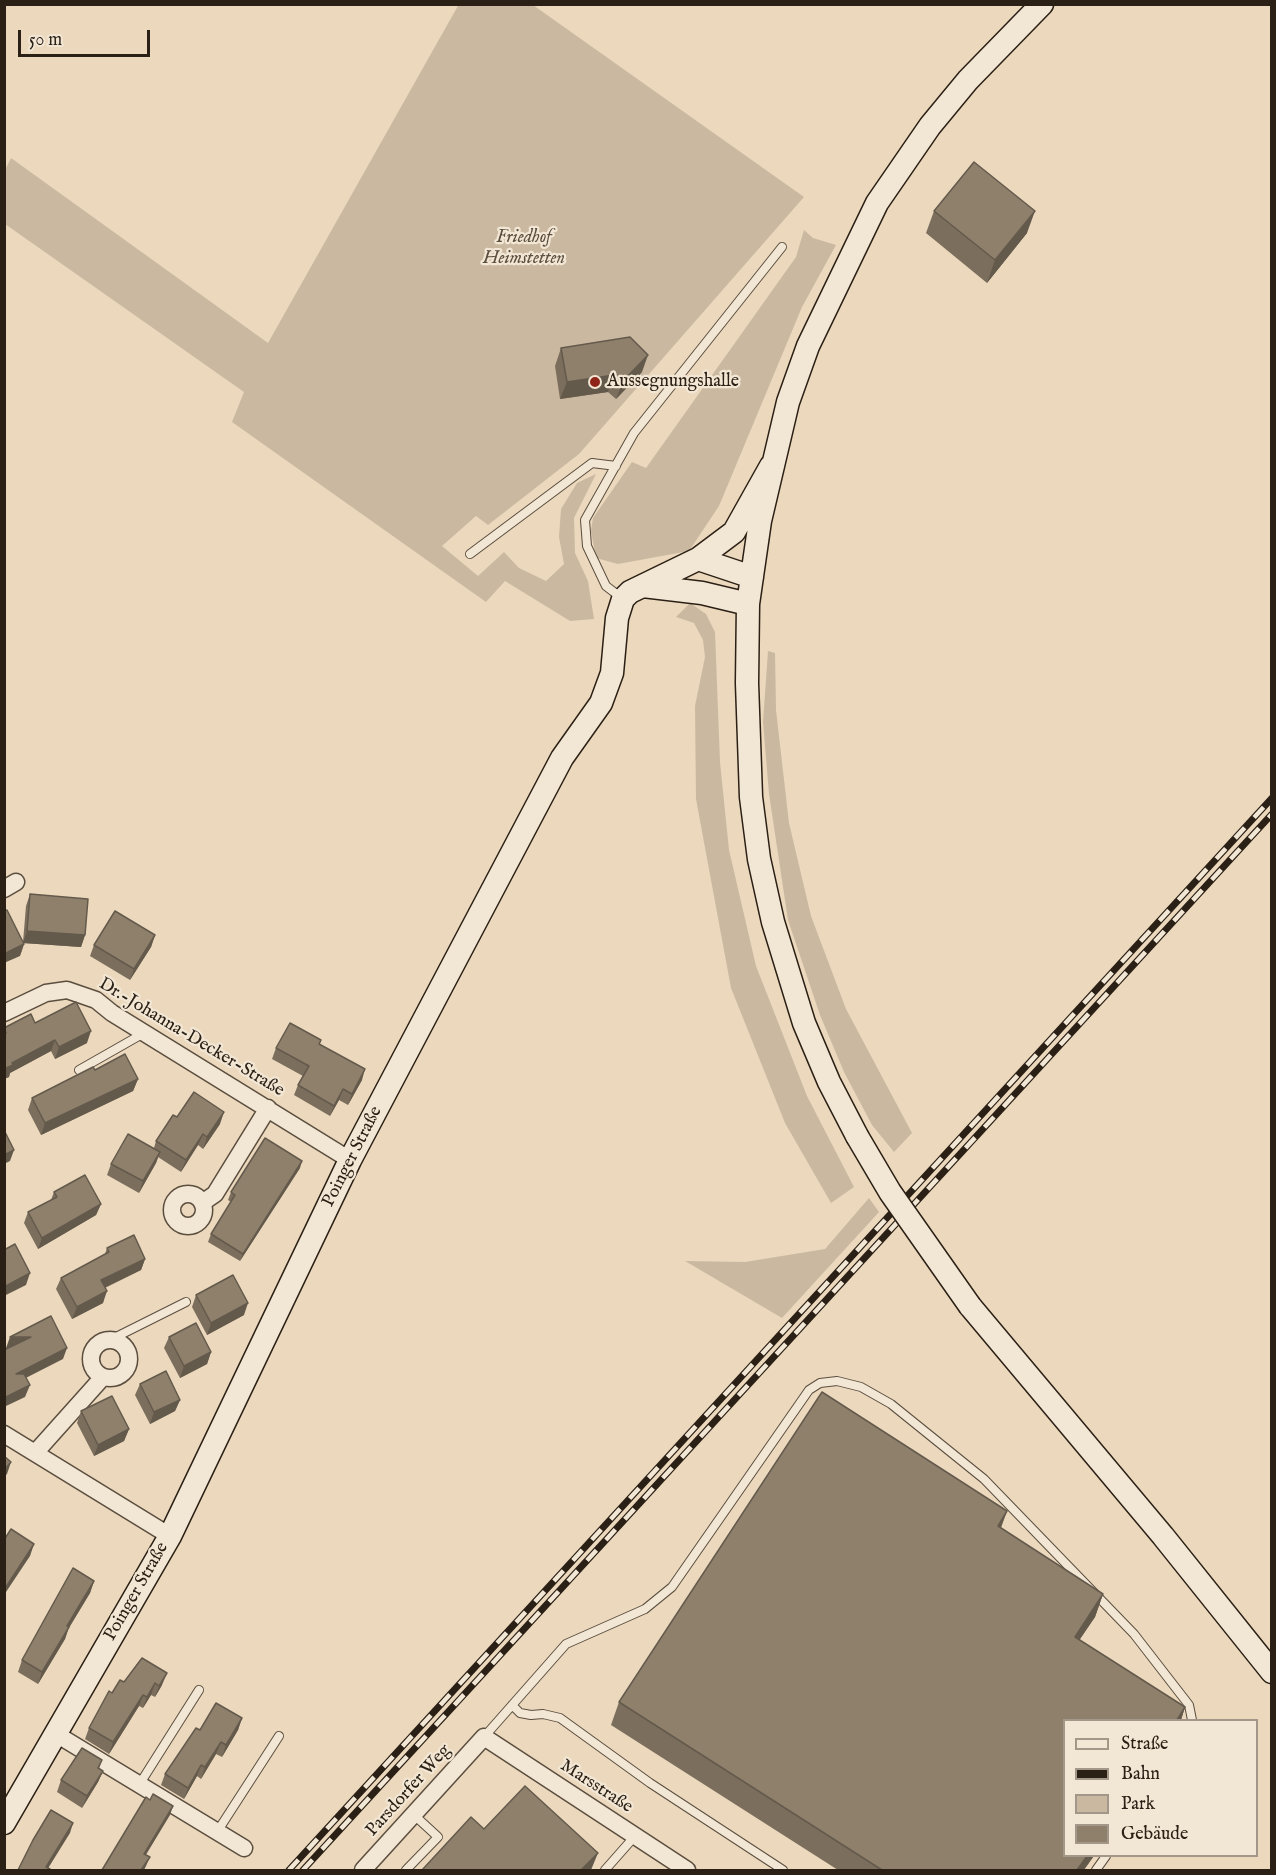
<!DOCTYPE html>
<meta charset="utf-8">
<style>
body{margin:0}
#map{position:relative;width:1276px;height:1875px;overflow:hidden;background:#ebd8bd;font-family:"IM FELL English",serif}
canvas{display:block}
.frame{position:absolute;inset:0;border:6px solid #2b2015;pointer-events:none}
.legend{position:absolute;left:1063px;top:1719px;width:195px;height:138px;box-sizing:border-box;background:#f2e6d4;border:2px solid #a29788;margin:0;padding:8px 10px;list-style:none;font-size:18px;color:#2b2015}
.legend li{display:flex;align-items:center;gap:12px;height:30px}
.legend b{width:30px;border:2px solid #a29788}
.scale{position:absolute;left:18px;top:30px;width:132px;height:27px;box-sizing:border-box;border:3px solid #2b2015;border-top:0;padding-left:8px;font-size:18px;line-height:21px;white-space:nowrap;color:#2b2015;-webkit-text-stroke:4px #f2e6d4;paint-order:stroke}
</style>
<div id="map">
<canvas width="1276" height="1875"></canvas>
<div class="frame"></div>
<ul class="legend">
<li><b style="height:8px;background:#f2e6d4"></b>Straße</li>
<li><b style="height:8px;background:#2b2015"></b>Bahn</li>
<li><b style="height:16px;background:#cab9a0"></b>Park</li>
<li><b style="height:16px;background:#8f806c"></b>Gebäude</li>
</ul>
<div class="scale">50 m</div>
</div>
<script>
const g = document.querySelector('canvas').getContext('2d');
g.lineJoin = 'round';
function paint(path, color) {
  g.fillStyle = color;
  g.fill(path, 'evenodd');
}
function shape(rows) {
  const path = new Path2D();
  for (const r of rows) {
    if (r.length === 3) {
      path.moveTo(r[0] + r[2], r[1]);
      path.arc(r[0], r[1], r[2], 0, 2 * Math.PI);
      continue;
    }
    path.moveTo(r[0], r[1]);
    for (let i = 2; i < r.length; i += 2) path.lineTo(r[i], r[i + 1]);
  }
  return path;
}
function strokePath(path, color, width, dash) {
  g.strokeStyle = color;
  g.lineWidth = width;
  g.lineCap = dash ? 'butt' : 'round';
  g.setLineDash(dash || []);
  g.stroke(path);
}
function write(font, color, halo, rows, align = 'center') {
  g.font = font + ' "IM FELL English",serif';
  g.lineWidth = 4.5;
  g.setLineDash([]);
  g.textBaseline = 'middle';
  g.strokeStyle = halo;
  g.fillStyle = color;
  for (const [text, x, y, turn = 0] of rows) {
    g.save();
    g.translate(x, y);
    g.rotate((+turn || 0) * Math.PI / 180);
    g.textAlign = isNaN(turn) ? turn : align;
    if (halo) g.strokeText(text, 0, 0);
    g.fillText(text, 0, 0);
    g.restore();
  }
}
const green = shape([
 [459,4,533,5,804,197,579,454,488,525,476,516,442,546,478,576,504,552,519,568,546,581,564,564,559,537,561,509,577,483,596,474,574,518,575,553,588,581,594,619,570,621,505,581,486,602,232,422,244,392,5,224,5,170,11,158,268,343],
 [804,230,813,238,836,245,802,307,719,506,689,551,618,564,596,558,591,531,593,518,632,462,646,468,796,257],
 [690,603,706,614,715,632,720,762,729,850,756,966,807,1096,854,1187,831,1203,785,1123,731,988,696,799,695,706,705,657,703,640,694,623,676,617],
 [768,651,775,653,776,710,789,823,811,916,846,1009,912,1133,894,1152,872,1125,844,1072,820,1015,788,920,769,794,763,722],
 [869,1198,879,1212,782,1318,685,1261,745,1262,825,1249]
]);
const lane = shape([
 [470,554,592,463,616,466],
 [623,599,606,586,587,546,585,520,634,433,782,247],
 [79,1070,144,1033],
 [110,1340,186,1302],
 [512,1705,520,1713,531,1715,543,1714,560,1718,650,1783,783,1870],
 [484,1737,566,1644,645,1609,672,1587,809,1390,820,1383,837,1381,861,1387,891,1404,984,1479,1134,1634,1189,1705,1192,1720],
 [139,1785,199,1690],
 [217,1832,279,1736],
 [406,1870,438,1837,413,1814],
 [605,1870,635,1836],
 [1096,1870,1106,1856]
]);
const street = shape([
 [4,889,16,882],
 [4,1013,46,993,67,990,96,1000,112,1013,350,1160],
 [188,1210,16],
 [202,1203,215,1194,268,1108],
 [110,1359,19],
 [4,1434,170,1536],
 [35,1453,103,1377],
 [56,1734,244,1848],
 [363,1870,484,1737,687,1870]
]);
const secondary = shape([
 [698,559,752,577],
 [643,586,702,593,748,604],
 [857,1136,829,1082,804,1023,773,922,759,859,751,797,747,683,748,604,760,521,788,402,808,346,877,203,930,126,968,80,1042,4],
 [970,1306,1163,1536,1272,1672],
 [4,1823,170,1536,350,1160,562,758,601,703,612,673,617,618,623,599,630,592,698,559,734,532,771,466]
]);
const rail = shape([
 [289,1870,1272,798],
 [303,1870,1272,814]
]);
const secondaryBridge = shape([
 [857,1136,890,1192,970,1306]
]);
const wall = shape([
 [934,211,1027,233,987,283,926,233],
 [561,348,642,372,616,399,608,392,560,399,555,366],
 [30,894,85,935,81,947,23,943,24,944,20,956,23,942,26,906],
 [155,935,151,947,130,980,90,956,94,945],
 [35,1023,87,1043,55,1059,51,1051,10,1073,9,1077,4,1079,4,1028],
 [321,1040,320,1044,362,1080,348,1105,339,1100,330,1116,294,1095,298,1085,303,1076,272,1059,276,1048],
 [95,1070,138,1079,133,1091,41,1135,28,1110,32,1098],
 [177,1117,220,1124,203,1149,198,1145,181,1172,158,1157,156,1163,139,1193,107,1175,111,1164,154,1148,156,1141],
 [300,1168,240,1261,208,1242,211,1234,231,1202,228,1200,231,1192],
 [54,1192,101,1204,96,1215,38,1249,24,1223,28,1212,51,1200],
 [107,1248,145,1259,141,1270,105,1288,103,1303,72,1319,56,1289,61,1278,105,1254],
 [196,1295,244,1315,207,1335,192,1307],
 [169,1337,211,1352,207,1364,180,1378,164,1348],
 [140,1384,180,1400,175,1411,150,1424,135,1395],
 [81,1411,129,1429,124,1441,94,1456,77,1423],
 [1007,1511,1001,1528,1103,1594,1095,1617,1079,1640,1185,1707,1181,1720,1065,1720,1084,1870,838,1870,611,1725,619,1702],
 [94,1581,90,1593,69,1627,65,1639,38,1684,18,1672,22,1660],
 [142,1658,162,1685,155,1697,151,1695,143,1708,139,1706,109,1754,85,1739,89,1728,112,1693,124,1682],
 [242,1718,238,1730,222,1757,216,1754,201,1779,197,1776,184,1799,161,1785,165,1774,200,1730],
 [102,1760,99,1769,103,1771,98,1782,82,1808,57,1792,61,1780]
]);
const shadedWall = shape([
 [1035,211,1027,233,987,283,995,260],
 [648,355,642,372,616,399,623,381],
 [614,375,608,392,560,399,567,382],
 [27,931,85,935,81,947,23,943],
 [155,935,151,947,130,980,134,969],
 [24,944,20,956,4,963,4,954],
 [91,1031,87,1043,55,1059,59,1047],
 [55,1040,51,1051,10,1073,9,1077,4,1079,4,1069,12,1063],
 [365,1069,362,1080,348,1105,352,1094],
 [138,1079,133,1091,41,1135,45,1123],
 [343,1089,339,1100,330,1116,334,1106],
 [224,1112,220,1124,203,1149,207,1137],
 [203,1134,198,1145,181,1172,186,1160],
 [14,1150,10,1161,4,1164,4,1155],
 [160,1152,156,1163,139,1193,143,1181],
 [302,1161,300,1168,240,1261,243,1254],
 [101,1204,96,1215,38,1249,42,1238],
 [145,1259,141,1270,97,1291,101,1280],
 [30,1273,26,1285,4,1296,4,1287],
 [107,1291,103,1303,72,1319,77,1307],
 [248,1303,244,1315,207,1335,211,1323],
 [10,1337,31,1337,27,1348,6,1348],
 [67,1348,63,1359,12,1385,16,1374],
 [211,1352,207,1364,180,1378,184,1366],
 [30,1385,25,1397,4,1407,4,1398],
 [180,1400,175,1411,150,1424,154,1412],
 [129,1429,124,1441,94,1456,98,1445],
 [11,1462,7,1474,4,1477,4,1470],
 [1007,1511,998,1534,998,1526],
 [34,1544,30,1556,4,1595,4,1590],
 [94,1581,90,1593,63,1638,67,1626],
 [1103,1594,1095,1617,1066,1660,1075,1637],
 [69,1627,65,1639,38,1684,42,1672],
 [167,1673,162,1685,155,1697,159,1686],
 [155,1683,151,1695,143,1708,147,1697],
 [143,1695,139,1706,109,1754,113,1742],
 [1185,1707,1181,1720,1177,1720],
 [242,1718,238,1730,222,1757,226,1745],
 [221,1742,216,1754,201,1779,205,1767],
 [201,1765,197,1776,184,1799,188,1788],
 [103,1771,98,1782,82,1808,87,1796],
 [173,1806,170,1815,141,1863,144,1854],
 [73,1823,70,1833,47,1870,46,1867],
 [598,1853,591,1870,581,1870],
 [1087,1856,1094,1856,1084,1870,1077,1870],
 [150,1857,146,1866,144,1870,141,1870]
]);
const building = shape([
 [974,162,1035,211,995,260,934,211,974,162],
 [630,337,648,355,623,381,614,375,567,382,561,348,630,337],
 [30,894,88,899,85,935,27,931,30,894],
 [7,910,24,944,4,954,4,911,7,910],
 [115,911,155,935,134,969,94,945,115,911],
 [76,1002,91,1031,59,1047,55,1040,12,1063,13,1065,4,1069,4,1034,6,1033,4,1028,31,1014,35,1023,76,1002],
 [290,1023,321,1040,319,1044,365,1069,352,1094,343,1089,334,1106,298,1085,309,1066,276,1048,290,1023],
 [125,1054,138,1079,45,1123,32,1098,93,1067,95,1070,125,1054],
 [194,1092,224,1112,207,1137,203,1134,186,1160,156,1141,173,1115,177,1117,194,1092],
 [4,1130,14,1150,4,1155,4,1130],
 [128,1134,160,1152,143,1181,111,1164,128,1134],
 [265,1138,302,1161,243,1254,211,1234,235,1195,231,1192,265,1138],
 [85,1175,101,1204,42,1238,28,1212,57,1197,54,1192,85,1175],
 [134,1235,145,1259,101,1280,107,1291,77,1307,61,1278,109,1252,107,1248,134,1235],
 [15,1244,30,1273,4,1287,4,1250,15,1244],
 [233,1275,248,1303,211,1323,196,1295,233,1275],
 [51,1316,67,1348,16,1374,24,1374,30,1385,4,1398,4,1350,31,1337,10,1337,51,1316],
 [196,1323,211,1352,184,1366,169,1337,196,1323],
 [166,1371,180,1400,154,1412,140,1384,166,1371],
 [822,1392,1007,1511,998,1526,1103,1594,1075,1637,1185,1707,1177,1720,1065,1720,1065,1856,1087,1856,1077,1870,882,1870,619,1702,822,1392],
 [112,1396,129,1429,98,1445,81,1411,112,1396],
 [4,1456,11,1462,4,1470,4,1456],
 [11,1529,34,1544,4,1590,4,1540,11,1529],
 [73,1568,94,1581,67,1626,69,1627,42,1672,22,1660,73,1568],
 [142,1658,167,1673,159,1686,155,1683,147,1697,143,1695,113,1742,89,1728,109,1691,112,1693,120,1680,124,1682,142,1658],
 [216,1703,242,1718,226,1745,221,1742,205,1767,201,1765,188,1788,165,1774,196,1728,200,1730,216,1703],
 [82,1748,102,1760,98,1768,103,1771,87,1796,61,1780,82,1748],
 [525,1786,598,1853,581,1870,422,1870,471,1817,484,1829,525,1786],
 [153,1794,173,1806,144,1854,150,1857,141,1870,102,1870,146,1797,150,1800,153,1794],
 [51,1810,73,1823,46,1867,50,1869,49,1870,18,1870,33,1840,51,1810]
]);
const markers = [
 [595,382,6,"#8f2418"]
];
const parkNames = [
 ["Friedhof",524,238],
 ["Heimstetten",524,259]
];
const poiNames = [
 ["Aussegnungshalle",607,382]
];
const streetNames = [
 ["Dr.-Johanna-Decker-Straße",191,1038,31],
 ["Poinger Straße",353,1157,-63],
 ["Poinger Straße",137,1592,-60],
 ["Marsstraße",596,1787,33],
 ["Parsdorfer Weg",409,1791,-48]
];
paint(green, '#cab9a0');
strokePath(lane, '#5b4e3f', 10);
strokePath(street, '#5b4e3f', 19);
strokePath(secondary, '#2b2015', 25);
strokePath(lane, '#f2e6d4', 8);
strokePath(street, '#f2e6d4', 16);
strokePath(secondary, '#f2e6d4', 22);
strokePath(rail, '#2b2015', 7);
strokePath(rail, '#f2e6d4', 4.5, [14]);
strokePath(secondaryBridge, '#2b2015', 25, []);
strokePath(secondaryBridge, '#f2e6d4', 22);
paint(wall, '#7b6e5d');
paint(shadedWall, '#645a4c');
paint(building, '#8f806c');
strokePath(building, '#645a4c', 1.5);
for (const [x, y, r, color] of markers) {
  const dot = new Path2D();
  dot.arc(x, y, r, 0, 2 * Math.PI);
  g.fillStyle = color;
  g.fill(dot);
  strokePath(dot, '#f2e6d4', 2);
}
write('italic 18px', '#5b4e3f', '#f2e6d4', parkNames);
write('18px', '#2b2015', '#f2e6d4', poiNames, 'left');
write('18px', '#2b2015', '#f2e6d4', streetNames);
</script>
